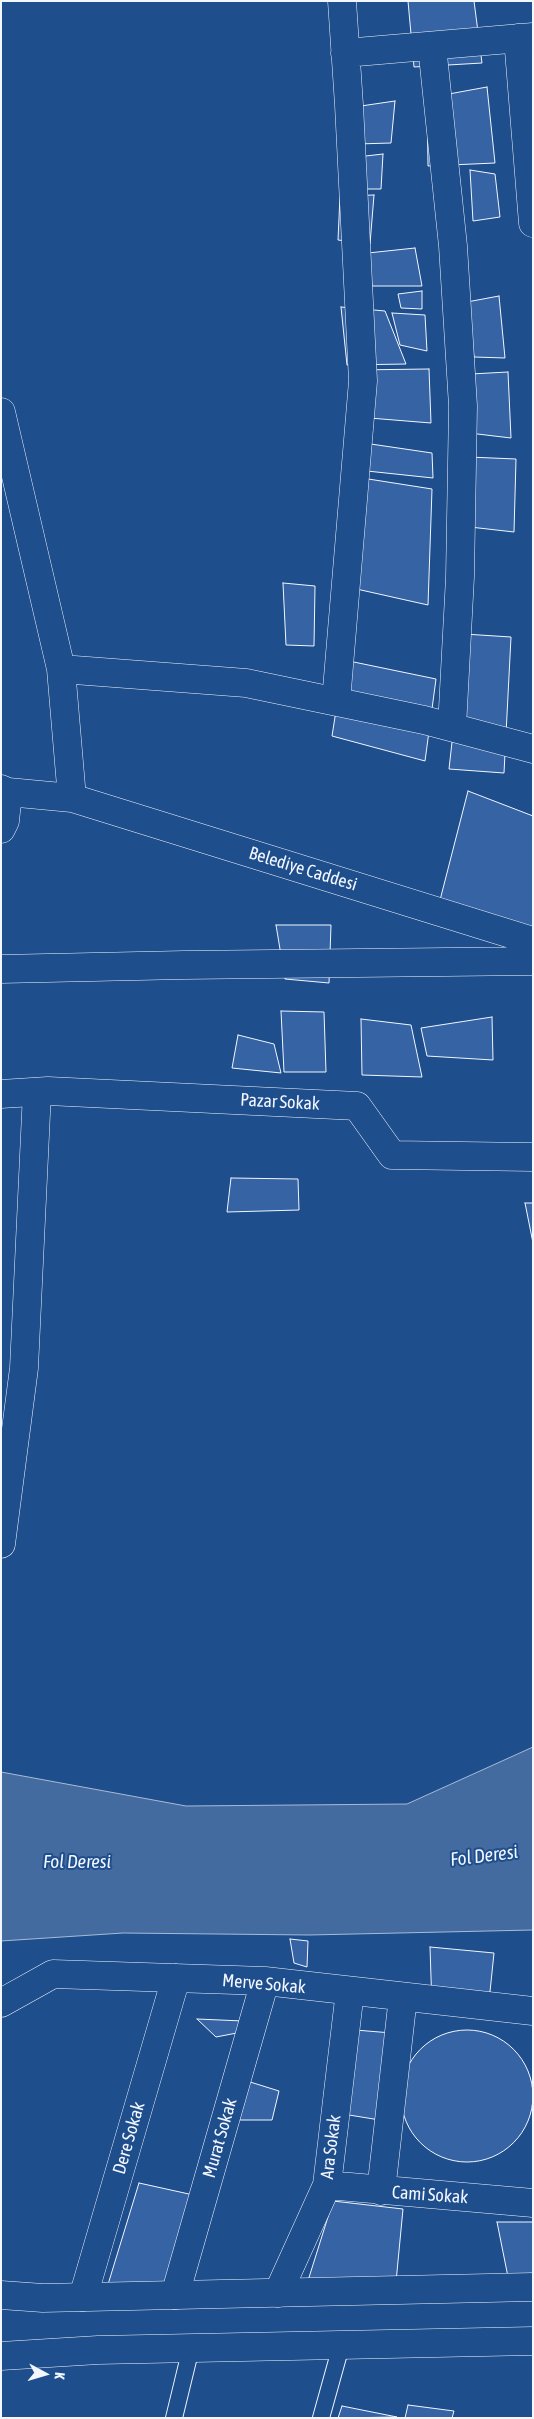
<!DOCTYPE html>
<style>
body{margin:0}
#map{position:relative;width:534px;height:2419px;overflow:hidden;background:#1f4e8c;font-family:"Asap Condensed",sans-serif}
canvas{display:block}
.frame{position:absolute;inset:0;border:2px solid #f2f6ff;pointer-events:none}
.north{position:absolute;left:20px;top:2349px;width:50px;height:50px;-webkit-text-stroke:4px #1f4e8c;paint-order:stroke;rotate:96deg;font-size:14px;font-weight:700;line-height:20px;text-align:center;color:#f2f6ff}
.north::after{content:'';display:block;margin:auto;width:18px;height:22px;background:#f2f6ff;clip-path:polygon(50% 0,100% 100%,50% 72%,0 100%)}
</style>
<div id="map">
<canvas width="534" height="2419"></canvas>
<div class="frame"></div>
<div class="north">K</div>
</div>
<script>
const g = document.querySelector('canvas').getContext('2d');
g.lineJoin = 'round';
function paint(path, color) {
  g.fillStyle = color;
  g.fill(path, 'evenodd');
}
function shape(rows) {
  const path = new Path2D();
  for (const r of rows) {
    if (r.length === 3) {
      path.moveTo(r[0] + r[2], r[1]);
      path.arc(r[0], r[1], r[2], 0, 2 * Math.PI);
      continue;
    }
    path.moveTo(r[0], r[1]);
    for (let i = 2; i < r.length; i += 2) path.lineTo(r[i], r[i + 1]);
  }
  return path;
}
function strokePath(path, color, width, dash) {
  g.strokeStyle = color;
  g.lineWidth = width;
  g.lineCap = dash ? 'butt' : 'round';
  g.setLineDash(dash || []);
  g.stroke(path);
}
function write(font, color, halo, rows, align = 'center') {
  g.font = font + ' "Asap Condensed",sans-serif';
  g.lineWidth = 4;
  g.setLineDash([]);
  g.textBaseline = 'middle';
  g.strokeStyle = halo;
  g.fillStyle = color;
  for (const [text, x, y, turn = 0] of rows) {
    g.save();
    g.translate(x, y);
    g.rotate((+turn || 0) * Math.PI / 180);
    g.textAlign = isNaN(turn) ? turn : align;
    if (halo) g.strokeText(text, 0, 0);
    g.fillText(text, 0, 0);
    g.restore();
  }
}
const water = shape([
 [533,1747,533,1930,309,1935,123,1933,1,1941,1,1772,186,1806,407,1804,533,1747]
]);
const building = shape([
 [408,1,474,1,482,63,414,67,408,1],
 [487,87,495,163,428,166,427,98,487,87],
 [395,101,391,143,357,144,354,107,395,101],
 [383,154,381,189,360,189,357,157,383,154],
 [470,170,495,174,500,217,473,221,470,170],
 [374,195,370,244,338,240,340,196,374,195],
 [415,248,422,286,372,286,368,253,415,248],
 [422,291,422,309,401,308,398,294,422,291],
 [499,296,505,358,474,357,467,302,499,296],
 [341,307,385,311,406,364,347,365,341,307],
 [392,313,425,315,427,351,400,345,392,313],
 [429,369,431,423,357,417,354,370,429,369],
 [508,372,511,438,469,433,471,374,508,372],
 [364,443,432,453,433,478,367,471,364,443],
 [468,457,516,459,514,532,470,527,468,457],
 [362,478,432,489,428,605,352,588,362,478],
 [283,583,315,586,314,646,286,645,283,583],
 [464,634,511,637,504,773,449,769,464,634],
 [344,660,436,679,425,761,332,736,344,660],
 [468,791,533,816,533,928,439,904,468,791],
 [276,925,331,925,329,983,285,979,276,925],
 [281,1011,324,1012,326,1072,284,1072,281,1011],
 [492,1017,493,1060,427,1056,421,1028,492,1017],
 [361,1019,411,1025,422,1077,362,1075,361,1019],
 [238,1035,274,1044,281,1073,232,1068,238,1035],
 [231,1178,298,1179,299,1210,227,1212,231,1178],
 [525,1203,533,1203,533,1243,525,1203],
 [290,1939,308,1941,307,1967,294,1963,290,1939],
 [430,1947,494,1953,488,2011,432,2007,430,1947],
 [197,2019,243,2021,242,2032,216,2037,197,2019],
 [355,2030,392,2033,386,2121,349,2115,355,2030],
 [467,2096,66],
 [247,2081,279,2091,272,2120,239,2120,247,2081],
 [139,2183,198,2196,170,2291,106,2291,139,2183],
 [333,2201,403,2209,396,2282,306,2287,333,2201],
 [497,2222,533,2222,533,2275,508,2277,497,2222],
 [408,2405,454,2411,452,2418,405,2418,408,2405],
 [342,2406,397,2417,338,2418,342,2406]
]);
const lane = shape([
 [174,2418,191,2348],
 [321,2418,341,2346]
]);
const street = shape([
 [518,38,533,223],
 [432,46,453,246,463,406,460,577,452,727],
 [345,53,533,37],
 [1,412,61,669,72,798],
 [61,669,246,683,424,720,533,749],
 [336,701,363,381,349,105,342,1],
 [1,789,8,792,72,798,533,941],
 [1,829,5,821,8,792],
 [1,969,184,965,533,961],
 [1,1094,48,1091,357,1106,392,1155,533,1157],
 [1,1544,24,1368,37,1092],
 [1,2003,53,1974,265,1981,533,2011],
 [327,2185,533,2203],
 [381,2191,403,1997],
 [278,2293,327,2185,350,1991],
 [175,2295,265,1981],
 [83,2297,176,1978]
]);
const secondary = shape([
 [1,2295,43,2298,533,2287],
 [1,2356,98,2350,533,2341]
]);
const streetNames = [
 ["Belediye Caddesi",303,869,17],
 ["Pazar Sokak",280,1102,3],
 ["Merve Sokak",264,1984,5],
 ["Dere Sokak",129,2138,-74],
 ["Murat Sokak",220,2138,-74],
 ["Ara Sokak",331,2147,-83],
 ["Cami Sokak",430,2195,4]
];
const waterNames = [
 ["Fol Deresi",484,1856,-7],
 ["Fol Deresi",77,1862]
];
paint(water, '#446ba0');
strokePath(water, '#a8bbd7', 1);
paint(building, '#3563a3');
strokePath(building, '#f2f6ff', 1);
strokePath(lane, '#f2f6ff', 18);
strokePath(street, '#f2f6ff', 29);
strokePath(secondary, '#f2f6ff', 29);
strokePath(lane, '#1f4e8c', 16);
strokePath(street, '#1f4e8c', 28);
strokePath(secondary, '#1f4e8c', 28);
write('18px', '#f2f6ff', '#1f4e8c', streetNames);
write('italic 19px', '#f2f6ff', '#1f4e8c', waterNames);
</script>
